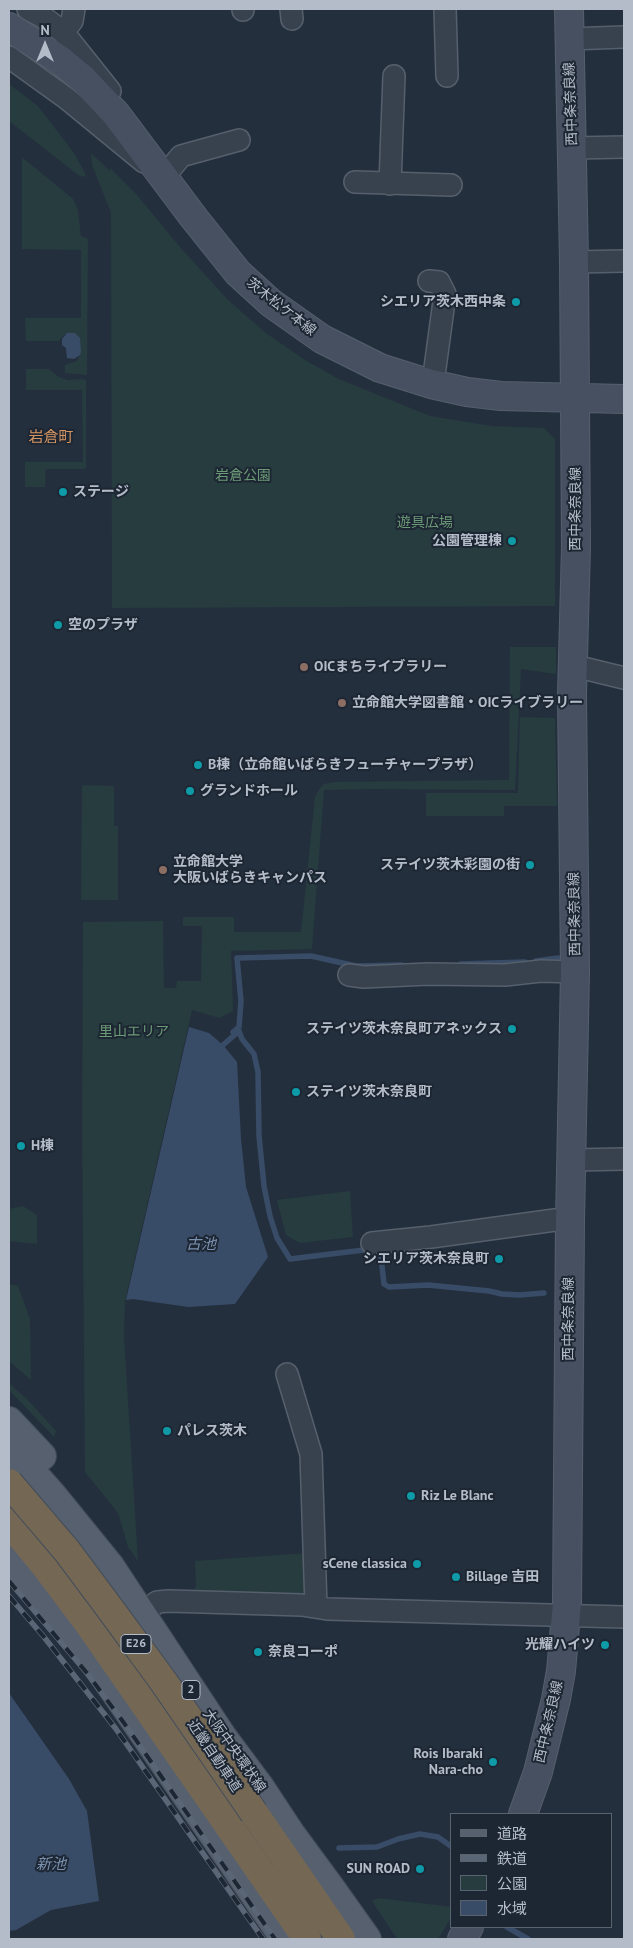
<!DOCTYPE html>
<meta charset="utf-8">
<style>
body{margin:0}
#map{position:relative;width:633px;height:1948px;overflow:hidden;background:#242f3e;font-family:"PT Sans","Noto Sans JP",sans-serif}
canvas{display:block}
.frame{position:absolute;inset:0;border:10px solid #b4bcc9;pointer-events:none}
.legend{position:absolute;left:450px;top:1813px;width:162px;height:115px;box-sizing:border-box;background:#1d2633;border:1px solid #59626f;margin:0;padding:6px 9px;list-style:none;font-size:15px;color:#b4bcc9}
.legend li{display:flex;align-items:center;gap:10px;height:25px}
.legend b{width:25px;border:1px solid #59626f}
.north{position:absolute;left:20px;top:20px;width:50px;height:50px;-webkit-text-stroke:4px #1d2633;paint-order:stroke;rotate:0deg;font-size:14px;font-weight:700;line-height:20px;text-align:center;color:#b4bcc9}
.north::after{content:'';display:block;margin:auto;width:18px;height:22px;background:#b4bcc9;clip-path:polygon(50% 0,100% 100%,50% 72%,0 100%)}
</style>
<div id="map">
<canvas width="633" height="1948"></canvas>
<div class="frame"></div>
<ul class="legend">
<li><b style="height:6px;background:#56606e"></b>道路</li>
<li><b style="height:6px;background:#5a6575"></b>鉄道</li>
<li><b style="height:14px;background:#263c3f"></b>公園</li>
<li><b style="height:14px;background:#394c67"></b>水域</li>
</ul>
<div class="north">N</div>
</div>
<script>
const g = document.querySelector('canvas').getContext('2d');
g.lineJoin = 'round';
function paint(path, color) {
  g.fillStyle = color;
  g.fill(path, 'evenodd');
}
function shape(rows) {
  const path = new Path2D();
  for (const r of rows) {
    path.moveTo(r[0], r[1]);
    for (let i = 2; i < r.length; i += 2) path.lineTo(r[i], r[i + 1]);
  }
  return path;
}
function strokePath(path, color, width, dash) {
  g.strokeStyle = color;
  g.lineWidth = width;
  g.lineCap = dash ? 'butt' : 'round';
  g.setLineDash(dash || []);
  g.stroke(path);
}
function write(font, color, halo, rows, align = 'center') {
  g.font = font + ' "PT Sans","Noto Sans JP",sans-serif';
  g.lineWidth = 4;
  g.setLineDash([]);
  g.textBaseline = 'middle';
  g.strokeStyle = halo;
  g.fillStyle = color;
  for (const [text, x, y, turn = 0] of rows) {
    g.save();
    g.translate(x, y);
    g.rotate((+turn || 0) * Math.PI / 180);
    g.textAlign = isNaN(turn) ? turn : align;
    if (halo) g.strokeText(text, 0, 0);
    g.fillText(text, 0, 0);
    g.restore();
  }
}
const green = shape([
 [9,84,38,106,74,153,86,175,83,177,78,175,9,121],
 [91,153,110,171,110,168,137,195,180,247,228,300,266,333,305,360,339,379,430,416,492,426,544,428,555,439,555,606,112,608,111,213,92,165],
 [22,157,73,199,78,210,81,236,88,239,87,375,65,373,65,365,77,361,81,352,65,334,59,341,26,341,25,318,81,318,81,250,22,249],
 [26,369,49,369,59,377,68,380,80,379,86,380,86,466,85,469,46,469,45,487,25,487,25,462,83,462,82,390,26,390],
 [510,647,556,647,556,674,521,669,515,790,373,789,324,790,312,949,231,951,233,1011,219,1018,192,1010,125,1301,124,1337,138,1561,128,1547,118,1513,85,1472,82,1130,83,922,163,921,164,988,176,988,177,981,201,981,202,926,183,926,183,917,234,917,234,932,301,932,315,797,320,788,324,784,334,782,509,780],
 [520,717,555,718,557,806,504,806,504,816,426,816,426,793,518,793],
 [82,785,114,786,114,826,118,826,118,900,81,900],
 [350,1191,353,1237,300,1243,286,1235,277,1200],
 [23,1206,37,1215,37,1244,9,1241,9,1209],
 [9,1284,18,1286,30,1319,31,1380,9,1361],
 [9,1383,27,1399,56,1431,54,1437,9,1390],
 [307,1553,309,1587,299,1596,192,1592,196,1587,195,1561],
 [378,1898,452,1907,452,1916,438,1939,397,1939,372,1901]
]);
const water = shape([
 [67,333,75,333,80,338,81,352,80,355,74,359,67,358,66,348,62,345,62,339],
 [189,1027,209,1033,223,1045,237,1062,241,1139,246,1187,268,1257,235,1304,188,1307,133,1299,126,1300],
 [9,1693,69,1779,87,1811,99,1901,51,1910,16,1930,9,1931]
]);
const stream = shape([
 [536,961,558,958],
 [461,964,525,962],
 [233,1032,239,1027,241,1001,237,958,311,956,356,966,402,965],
 [223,1045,239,1031,242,1039,254,1054,258,1072,259,1136,264,1186,270,1216,277,1238,290,1259,380,1248,384,1284,389,1287,428,1285,489,1291,502,1294,519,1295,544,1293],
 [339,1848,377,1847,398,1839,420,1834,438,1837,452,1847],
 [507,1927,528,1939]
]);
const street = shape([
 [28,9,43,17,63,32,110,91],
 [291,9,292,19],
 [445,9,447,76],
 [243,10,243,9],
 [63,32,72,21,74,9],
 [569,39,624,37],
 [9,57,66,98,144,162],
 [572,148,624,147],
 [163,178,181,156,239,140],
 [355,182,451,185],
 [390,184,394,76],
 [574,262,624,261],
 [429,281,439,282,445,294,435,368,431,384],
 [573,668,587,669,624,678],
 [349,975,364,977,428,974,505,975,541,971,575,972],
 [572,1160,624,1159],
 [372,1243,431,1237,555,1220,570,1221],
 [287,1374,311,1454,316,1607],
 [142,1615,157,1602,169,1601,302,1605,327,1609,624,1617]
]);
const secondary = shape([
 [9,27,60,60,83,79,116,114,194,218,238,273,271,303,322,339,380,368,431,384,467,392,501,396,624,399],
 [523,1814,538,1772,556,1699,561,1671,567,1603,570,1221,575,972,572,694,576,547,574,262,569,9],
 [462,1939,469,1927]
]);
const primary = shape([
 [9,1421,42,1456],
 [9,1446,54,1497,110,1566,222,1736,260,1787,291,1834,330,1887,367,1939],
 [9,1558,69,1630,102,1673,285,1939]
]);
const highway = shape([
 [9,1522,46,1567,88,1623,307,1939],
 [254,1813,341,1939]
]);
const rail = shape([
 [9,1581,87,1673,124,1723,275,1939],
 [9,1596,44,1637,116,1729,263,1939]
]);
const highwayBridge = shape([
 [9,1483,67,1551,111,1610,163,1681,254,1813]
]);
const markers = [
 [516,302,5,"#0f9aa8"],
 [63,492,5,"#0f9aa8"],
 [512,541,5,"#0f9aa8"],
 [58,625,5,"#0f9aa8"],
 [304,667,5,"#8d6e63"],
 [342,703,5,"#8d6e63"],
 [198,765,5,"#0f9aa8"],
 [190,791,5,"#0f9aa8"],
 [530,865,5,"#0f9aa8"],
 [163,870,5,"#8d6e63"],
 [512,1029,5,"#0f9aa8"],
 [296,1092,5,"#0f9aa8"],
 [21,1146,5,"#0f9aa8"],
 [499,1259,5,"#0f9aa8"],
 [167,1431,5,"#0f9aa8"],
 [411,1496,5,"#0f9aa8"],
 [417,1564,5,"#0f9aa8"],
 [456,1577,5,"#0f9aa8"],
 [605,1645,5,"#0f9aa8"],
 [258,1652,5,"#0f9aa8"],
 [493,1762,5,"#0f9aa8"],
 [420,1869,5,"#0f9aa8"]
];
const shields = [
 [136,1644,30],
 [191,1690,18]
];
const shieldNames = [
 ["E26",136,1644],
 ["2",191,1690]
];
const streetNames = [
 ["西中条奈良線",571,104,-92],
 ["茨木松ケ本線",281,307,38],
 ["西中条奈良線",576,509,-90],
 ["西中条奈良線",575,914,-91],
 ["西中条奈良線",569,1319,-90],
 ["西中条奈良線",549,1722,-77],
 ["大阪中央環状線",234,1751,55],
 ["近畿自動車道",214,1756,56]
];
const poiNames = [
 ["シエリア茨木西中条",506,302,"right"],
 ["ステージ",73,492],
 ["公園管理棟",502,541,"right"],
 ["空のプラザ",68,625],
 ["OICまちライブラリー",314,667],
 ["立命館大学図書館・OICライブラリー",352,703],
 ["B棟（立命館いばらきフューチャープラザ）",208,765],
 ["グランドホール",200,791],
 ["立命館大学",173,862],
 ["大阪いばらきキャンパス",173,878],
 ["ステイツ茨木彩園の街",520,865,"right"],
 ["ステイツ茨木奈良町アネックス",502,1029,"right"],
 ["ステイツ茨木奈良町",306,1092],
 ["H棟",31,1146],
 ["シエリア茨木奈良町",489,1259,"right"],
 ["パレス茨木",177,1431],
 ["Riz Le Blanc",421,1496],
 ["sCene classica",407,1564,"right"],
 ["Billage 吉田",466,1577],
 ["光耀ハイツ",595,1645,"right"],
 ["奈良コーポ",268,1652],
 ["Rois Ibaraki",483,1754,"right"],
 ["Nara-cho",483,1770,"right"],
 ["SUN ROAD",410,1869,"right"]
];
const parkNames = [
 ["岩倉公園",243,476],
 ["遊具広場",425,523],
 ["里山エリア",134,1032]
];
const neighbourhoodNames = [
 ["岩倉町",51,438]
];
const waterNames = [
 ["古池",201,1245],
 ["新池",51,1865]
];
paint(green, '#263c3f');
paint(water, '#394c67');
strokePath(stream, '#394c67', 5.5);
strokePath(street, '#565f6c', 24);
strokePath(secondary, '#565f6c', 30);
strokePath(primary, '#414a57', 30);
strokePath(highway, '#434c59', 30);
strokePath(street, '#38414e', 21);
strokePath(secondary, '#465061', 28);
strokePath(primary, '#56606e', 28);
strokePath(highway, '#746855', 28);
strokePath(rail, '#5a6575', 5.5);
strokePath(rail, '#1d2633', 4, [11]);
strokePath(highwayBridge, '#434c59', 30, []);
strokePath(highwayBridge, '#746855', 28);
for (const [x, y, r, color] of markers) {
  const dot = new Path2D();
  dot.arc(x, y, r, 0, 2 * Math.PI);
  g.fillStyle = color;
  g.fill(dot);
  strokePath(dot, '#1d2633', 2);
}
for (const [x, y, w] of shields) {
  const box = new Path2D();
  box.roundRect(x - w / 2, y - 9.5, w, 19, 4);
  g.fillStyle = '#1d2633';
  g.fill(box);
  strokePath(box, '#b4bcc9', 1);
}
write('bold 12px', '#b4bcc9', null, shieldNames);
write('14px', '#b4bcc9', '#1d2633', streetNames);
write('bold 14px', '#b4bcc9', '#1d2633', poiNames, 'left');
write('14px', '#6b9a76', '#1d2633', parkNames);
write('15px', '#d59563', '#1d2633', neighbourhoodNames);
write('italic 15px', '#7c92b1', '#1d2633', waterNames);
</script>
